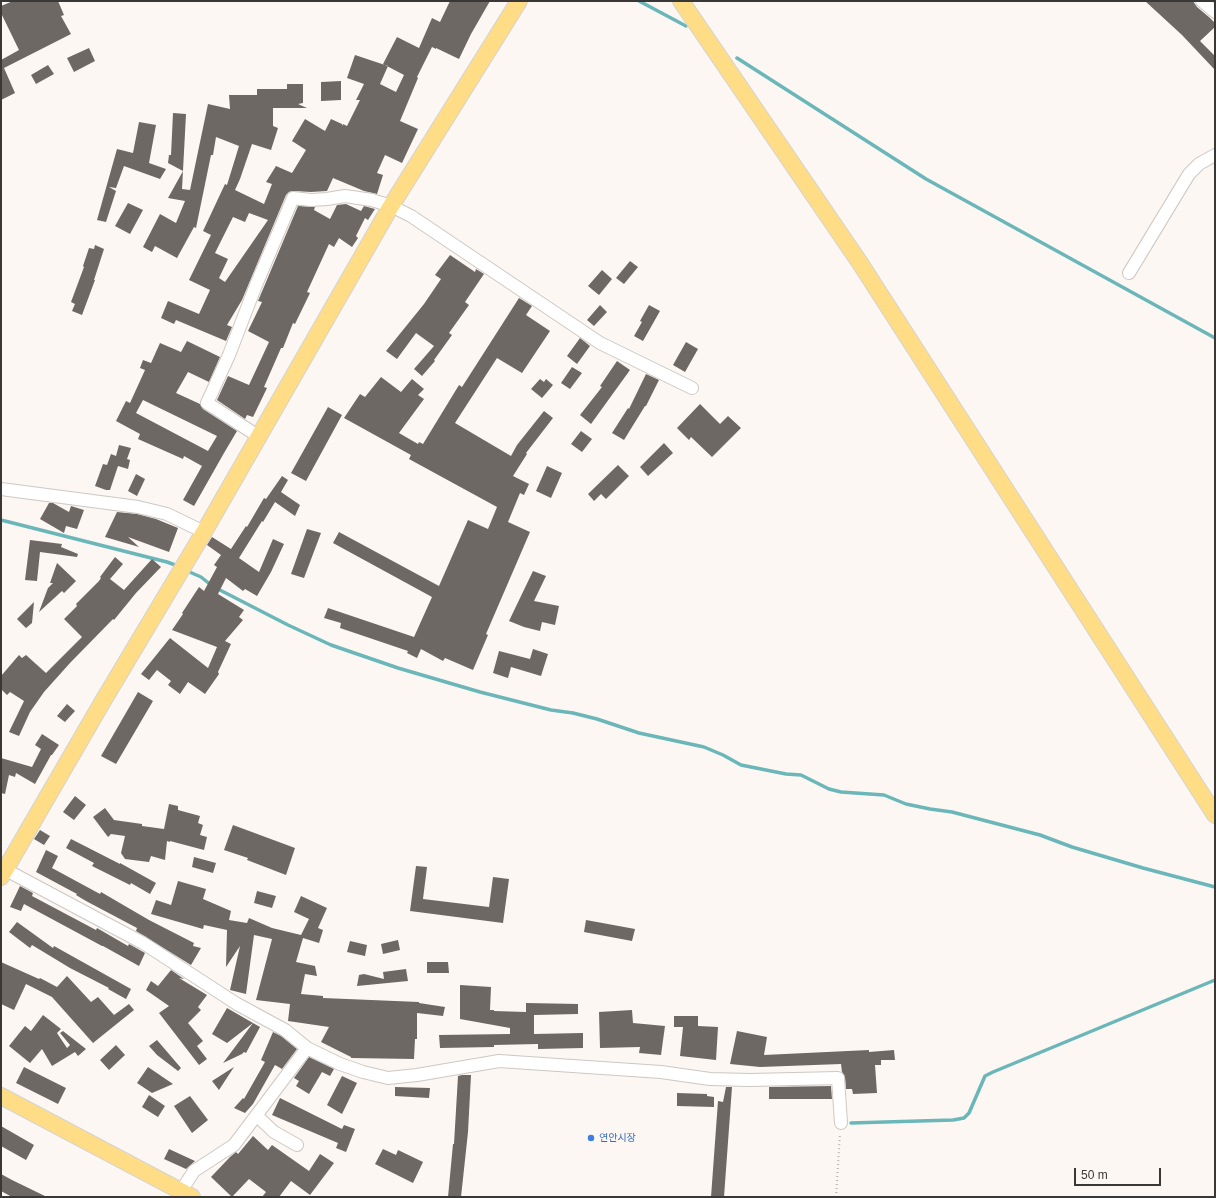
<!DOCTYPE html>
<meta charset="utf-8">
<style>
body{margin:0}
#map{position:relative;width:1216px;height:1198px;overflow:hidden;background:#fcf7f3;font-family:Helvetica,sans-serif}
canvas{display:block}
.frame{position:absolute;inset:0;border:2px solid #3a3837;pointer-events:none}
.scale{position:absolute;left:1074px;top:1168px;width:87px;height:18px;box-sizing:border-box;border:2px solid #3a3837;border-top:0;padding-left:5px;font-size:12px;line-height:14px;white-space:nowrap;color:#3a3837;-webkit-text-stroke:3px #fcf7f3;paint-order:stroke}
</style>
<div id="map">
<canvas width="1216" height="1198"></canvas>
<div class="frame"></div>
<div class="scale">50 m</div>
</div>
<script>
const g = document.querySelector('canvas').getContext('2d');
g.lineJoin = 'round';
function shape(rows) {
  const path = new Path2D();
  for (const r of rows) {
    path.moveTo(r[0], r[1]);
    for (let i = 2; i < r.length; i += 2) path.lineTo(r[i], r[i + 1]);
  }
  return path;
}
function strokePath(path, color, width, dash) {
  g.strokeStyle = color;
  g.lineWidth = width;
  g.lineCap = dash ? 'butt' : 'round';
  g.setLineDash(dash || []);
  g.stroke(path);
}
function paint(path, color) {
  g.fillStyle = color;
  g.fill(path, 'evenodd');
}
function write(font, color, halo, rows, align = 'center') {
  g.font = font + ' Helvetica,"Noto Sans KR",sans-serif';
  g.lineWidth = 4;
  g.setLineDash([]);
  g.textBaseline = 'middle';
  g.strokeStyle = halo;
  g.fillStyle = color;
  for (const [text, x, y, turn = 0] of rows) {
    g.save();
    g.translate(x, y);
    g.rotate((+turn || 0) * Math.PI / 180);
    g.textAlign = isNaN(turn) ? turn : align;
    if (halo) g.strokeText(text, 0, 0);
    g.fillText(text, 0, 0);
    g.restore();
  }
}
const stream = shape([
 [639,1,686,26],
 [737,58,926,179,1215,338],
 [1,520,167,562,178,566],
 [185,570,201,577,211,585],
 [216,588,288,625,331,645,398,668,480,692,551,710,573,713,597,719,639,733,704,747,723,755,741,765,786,774,801,775,829,789,841,792,884,795,906,804,930,809,952,812,1040,835,1072,847,1143,868,1215,887],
 [851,1123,953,1120,964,1118,969,1113,985,1076,993,1072,1215,980]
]);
const building = shape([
 [13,1,58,1,64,15,61,16,71,34,4,68,15,93,1,100,1,60,19,50,1,13,1,6],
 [450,1,490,1,471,34,459,59,436,48,436,49,432,47,417,77,418,78,400,121,418,129,402,163,385,155,377,173,383,175,377,194,364,191,333,178,327,191,311,192,294,191,289,192,286,195,242,300,227,325,232,327,226,341,176,320,174,324,161,318,168,301,199,314,210,290,189,280,211,235,203,231,225,184,227,185,239,146,216,137,213,155,211,155,196,228,194,227,177,258,155,246,152,252,143,247,160,214,176,223,185,201,168,198,183,171,168,163,169,155,171,155,173,113,186,114,185,133,182,189,190,190,208,104,230,109,229,95,257,95,257,89,287,89,287,84,303,84,303,103,298,104,307,108,273,108,273,126,278,128,271,150,252,144,240,179,235,190,264,204,272,184,266,182,276,166,292,173,306,150,292,141,305,119,325,131,331,119,342,124,342,126,343,124,347,126,360,100,356,100,364,84,347,78,355,55,388,66,380,84,396,92,404,75,383,64,397,37,419,48,432,18,440,22],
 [249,213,268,220,225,282,219,278,228,259,215,253,233,217,245,222],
 [1145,1,1193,1,1197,7,1210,18,1215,23,1215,27,1200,41,1215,56,1215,70,1182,35],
 [89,48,95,61,74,72,67,58],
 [48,65,54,74,36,84,31,75],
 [341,81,341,100,321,101,321,82],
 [139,122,156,125,149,163,166,169,160,179,124,166,116,188,109,187,116,191,106,222,97,220,117,149,133,153],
 [128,203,143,210,130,234,115,226],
 [346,204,361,211,364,206,375,209,368,220,365,218,356,236,358,238,352,247,339,238,334,247,329,244,307,292,310,293,295,324,293,323,283,348,281,348,264,387,267,388,253,417,247,415,245,419,217,400,228,376,249,385,269,342,248,331,262,302,258,301,298,206,315,207,314,210,330,219,337,205],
 [95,245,104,249,94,280,95,280,82,315,72,311,75,304,71,302,84,267,83,266,89,248,94,249],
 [450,255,475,272,476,269,484,274,465,302,469,305,449,333,452,335,434,360,435,361,422,376,414,369,434,346,416,333,397,359,386,351,424,304,441,279,435,275],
 [630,261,638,267,624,284,616,278],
 [602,270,612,279,599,295,588,286],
 [519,298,532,306,526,315,550,331,522,373,497,358,455,423,511,456,517,445,544,411,553,418,526,453,527,454,513,476,529,484,524,495,520,493,508,522,530,532,486,634,488,635,473,670,445,658,443,661,421,649,417,658,407,653,408,651,340,628,341,623,324,618,328,608,414,637,432,597,333,543,339,532,439,586,468,520,488,529,497,507,409,459,411,455,344,418,360,394,365,397,381,377,401,392,412,379,424,389,418,395,424,399,399,433,418,444,419,442,423,444,459,385,462,387],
 [600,305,607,312,594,326,587,320],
 [649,305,660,311,643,341,634,336,642,322,640,321],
 [580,338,590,346,577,364,567,356],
 [187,341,220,357,209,382,188,372,176,393,200,404,203,409,237,431,224,453,194,506,183,500,202,466,184,456,183,459,138,439,140,434,116,421,126,401,130,403,145,370,140,368,143,360,151,363,160,343,181,352],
 [143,400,217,436,208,451,136,413],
 [686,342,698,349,685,372,673,365],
 [617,361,630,370,591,424,580,415,602,387,600,386],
 [572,367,582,373,570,389,561,383],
 [646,374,659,380,646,406,645,406,624,440,612,433,628,408,629,409],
 [540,379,544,382,546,379,553,385,542,398,531,389],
 [700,404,720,424,728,416,741,428,712,457,691,437,689,440,677,428],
 [328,407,342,415,306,481,291,473],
 [581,431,592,439,582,452,571,444],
 [664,443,673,453,648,476,640,467],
 [119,445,131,448,127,459,130,460,128,469,118,466,110,490,106,490,95,486,103,464,107,465,111,454,116,456],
 [618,465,629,476,606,499,601,494,594,501,588,494],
 [547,466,562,473,551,498,536,491],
 [136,474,145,479,137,496,128,491],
 [282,476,288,480,281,492,300,505,295,516,275,502,263,522,262,521,239,558,259,572,273,539,284,544,271,572,257,596,245,589,243,591,226,578,218,594,244,610,239,617,243,620,225,641,231,644,218,672,219,674,205,694,188,682,180,694,168,685,171,681,157,670,149,680,141,674,170,638,208,668,217,647,172,630,183,614,182,613,199,587,204,591,217,567,214,565,221,555,207,545,212,537,231,549,246,526,247,527,264,498,266,499],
 [49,503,53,503,69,512,71,506,84,510,77,529,66,526,64,533,40,519],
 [117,512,137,514,156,519,178,528,169,552,128,537,139,547,105,537],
 [307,529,321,533,304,578,291,574],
 [30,540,62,544,61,547,78,554,77,557,40,552,37,581,25,580],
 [115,557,123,564,110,579,124,590,152,559,161,567,136,593,114,620,113,619,70,663,44,692,30,712,19,736,9,732,24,701,10,692,7,695,1,689,1,676,19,655,22,658,26,655,46,673,82,637,64,619,77,606,76,604,99,581,101,578,100,577],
 [57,563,76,581,64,593,62,591,39,612,48,588,53,583,50,583],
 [533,571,546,576,534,601,559,606,555,625,542,622,540,631,524,627,509,621],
 [34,602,32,623,26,628,17,619],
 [533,649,548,654,541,676,511,667,508,678,493,673,499,651,530,659],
 [138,692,153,701,116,764,101,756],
 [67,704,75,711,65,722,57,716],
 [42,734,59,745,52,755,51,755,35,784,16,773,15,777,9,775,5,794,1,793,1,758,32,767,41,749,35,745],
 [75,796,86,805,74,820,63,812],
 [169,804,178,806,178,810,200,816,198,823,203,825,200,835,207,837,204,850,170,841,170,842,167,841,165,860,151,856,149,862,125,859,121,853,125,836,111,834,108,837,93,817,105,808,114,820,142,824,142,826,164,829],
 [233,825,295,848,286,875,247,860,248,858,224,850],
 [40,830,50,836,44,845,34,839],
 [71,839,120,864,120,863,156,883,150,894,131,883,130,885,92,866,94,863,66,848],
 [46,850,58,856,52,868,100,894,101,892,149,920,194,943,193,946,201,948,191,965,136,931,137,928,86,901,76,895,77,894,36,872],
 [194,857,216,863,213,873,192,867],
 [416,866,427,867,423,899,489,907,493,877,509,879,503,923,410,911],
 [178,881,206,889,203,899,231,911,229,920,247,923,249,918,272,928,301,935,309,919,294,912,301,896,327,908,318,928,323,930,319,943,303,938,296,962,315,966,317,976,305,974,301,994,323,996,323,998,419,1002,419,1003,445,1007,443,1016,417,1013,417,1039,415,1039,414,1059,351,1058,351,1057,321,1042,329,1027,288,1021,290,1004,256,1000,272,939,254,935,246,994,230,990,240,946,226,967,227,930,204,925,203,929,151,914,156,900,171,905],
 [20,886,33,893,32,896,96,930,97,928,128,946,129,944,145,953,139,966,103,946,102,946,24,904,21,911,10,907],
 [257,891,276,896,272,908,254,903],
 [586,920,635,929,632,941,584,932],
 [17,922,53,948,54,946,131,989,126,999,108,989,109,988,70,968,32,945,30,948,9,932],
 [398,940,400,950,383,954,381,944],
 [350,941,367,945,365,956,347,952],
 [1,962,39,979,40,978,57,987,67,976,91,1002,98,997,114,1015,129,1004,134,1010,93,1043,52,997,26,984,14,1010,1,1004],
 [427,962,448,962,449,973,427,973],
 [406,969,408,981,357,986,359,975,364,974,384,979,383,972],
 [171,970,184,979,179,978,207,995,198,1007,201,1010,188,1023,203,1041,197,1046,207,1059,199,1065,159,1013,169,1006,146,990,151,981,158,986],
 [460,985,491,987,490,1010,494,1010,494,1011,526,1012,526,1003,578,1004,578,1014,534,1015,534,1034,583,1033,583,1048,538,1049,538,1044,494,1045,494,1047,440,1048,439,1035,510,1034,510,1028,460,1019],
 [227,1008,253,1023,227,1043,212,1034],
 [632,1010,633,1023,665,1026,661,1055,639,1053,640,1047,600,1048,599,1012],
 [43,1015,61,1029,57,1033,67,1048,70,1045,60,1033,63,1031,86,1049,78,1056,75,1052,52,1066,42,1049,30,1063,9,1046,25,1026,31,1031],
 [674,1016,698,1016,698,1026,718,1027,716,1060,680,1056,683,1027,674,1027],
 [253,1023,260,1027,246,1053,244,1052,242,1054,223,1063],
 [737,1031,767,1037,764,1055,869,1050,869,1052,894,1050,895,1060,881,1060,881,1065,875,1065,877,1093,853,1094,852,1089,846,1089,845,1077,842,1072,841,1064,760,1067,730,1064],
 [273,1032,281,1036,297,1049,282,1069,275,1065,253,1104,245,1113,234,1108,243,1098,244,1099,265,1062,261,1060],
 [157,1040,181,1068,178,1071,157,1055,149,1046],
 [116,1045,125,1055,109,1070,100,1060],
 [309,1057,334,1069,330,1076,322,1072,309,1094,296,1086,299,1081,294,1078],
 [24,1067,66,1088,58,1104,16,1083],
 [148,1067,173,1084,152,1093,137,1083],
 [234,1067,219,1090,212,1081],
 [462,1075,471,1075,468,1132,461,1197,448,1197,453,1144,454,1144,458,1076],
 [342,1076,357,1083,342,1114,327,1105],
 [831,1086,832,1099,769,1099,769,1087],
 [395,1087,430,1088,429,1098,395,1096],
 [726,1087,732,1087,724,1197,711,1197,718,1101,723,1102],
 [677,1093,707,1094,707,1096,714,1097,714,1107,677,1106],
 [149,1095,165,1106,158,1117,142,1107],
 [190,1096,208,1120,192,1133,174,1106],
 [280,1098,342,1129,344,1125,355,1129,346,1152,336,1148,338,1143,272,1115],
 [1,1126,34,1145,26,1160,1,1146],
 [253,1136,268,1150,272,1145,309,1171,320,1154,334,1163,310,1195,291,1181,279,1197,262,1197,266,1192,249,1179,232,1197,211,1177,230,1157,236,1152,238,1154],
 [169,1149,195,1161,186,1169,164,1159],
 [383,1149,396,1155,398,1150,423,1162,413,1183,375,1164],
 [1,1174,12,1180,47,1197,12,1197,1,1191]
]);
const path = shape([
 [836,1197,840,1134]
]);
const minor = shape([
 [1202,1,1215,12],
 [1129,273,1189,174,1199,164,1215,155],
 [258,436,207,403,229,355,256,285,293,198,311,200,327,199,345,196,372,200,391,206,411,216,600,343,692,388],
 [1,489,138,507,167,514,204,532],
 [6,870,143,943,237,1004,285,1030,307,1048,340,1064,363,1072,388,1078,417,1075,499,1061,661,1072,710,1079,750,1080,838,1078,841,1123],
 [257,1116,274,1132,297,1145],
 [181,1191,194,1171,234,1145,307,1048]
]);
const major = shape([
 [681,1,860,263,1215,815],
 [1,877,103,701,204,532,391,206,519,1],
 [1,1096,192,1197]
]);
const markers = [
 [591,1138,4,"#3f7fe0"]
];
const shopNames = [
 ["연안시장",599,1138]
];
strokePath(stream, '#6ab6b9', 3.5);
paint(building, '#6d6864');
strokePath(minor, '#cdc8c4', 14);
strokePath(major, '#d4d3d3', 18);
strokePath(path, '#b7b3b0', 2, [1, 3]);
strokePath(minor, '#fff', 12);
strokePath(major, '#ffdd87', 16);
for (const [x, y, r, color] of markers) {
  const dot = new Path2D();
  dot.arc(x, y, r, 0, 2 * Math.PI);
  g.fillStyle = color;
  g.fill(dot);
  strokePath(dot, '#fcf7f3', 1.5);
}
write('10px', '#366cbe', '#fcf7f3', shopNames, 'left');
</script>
